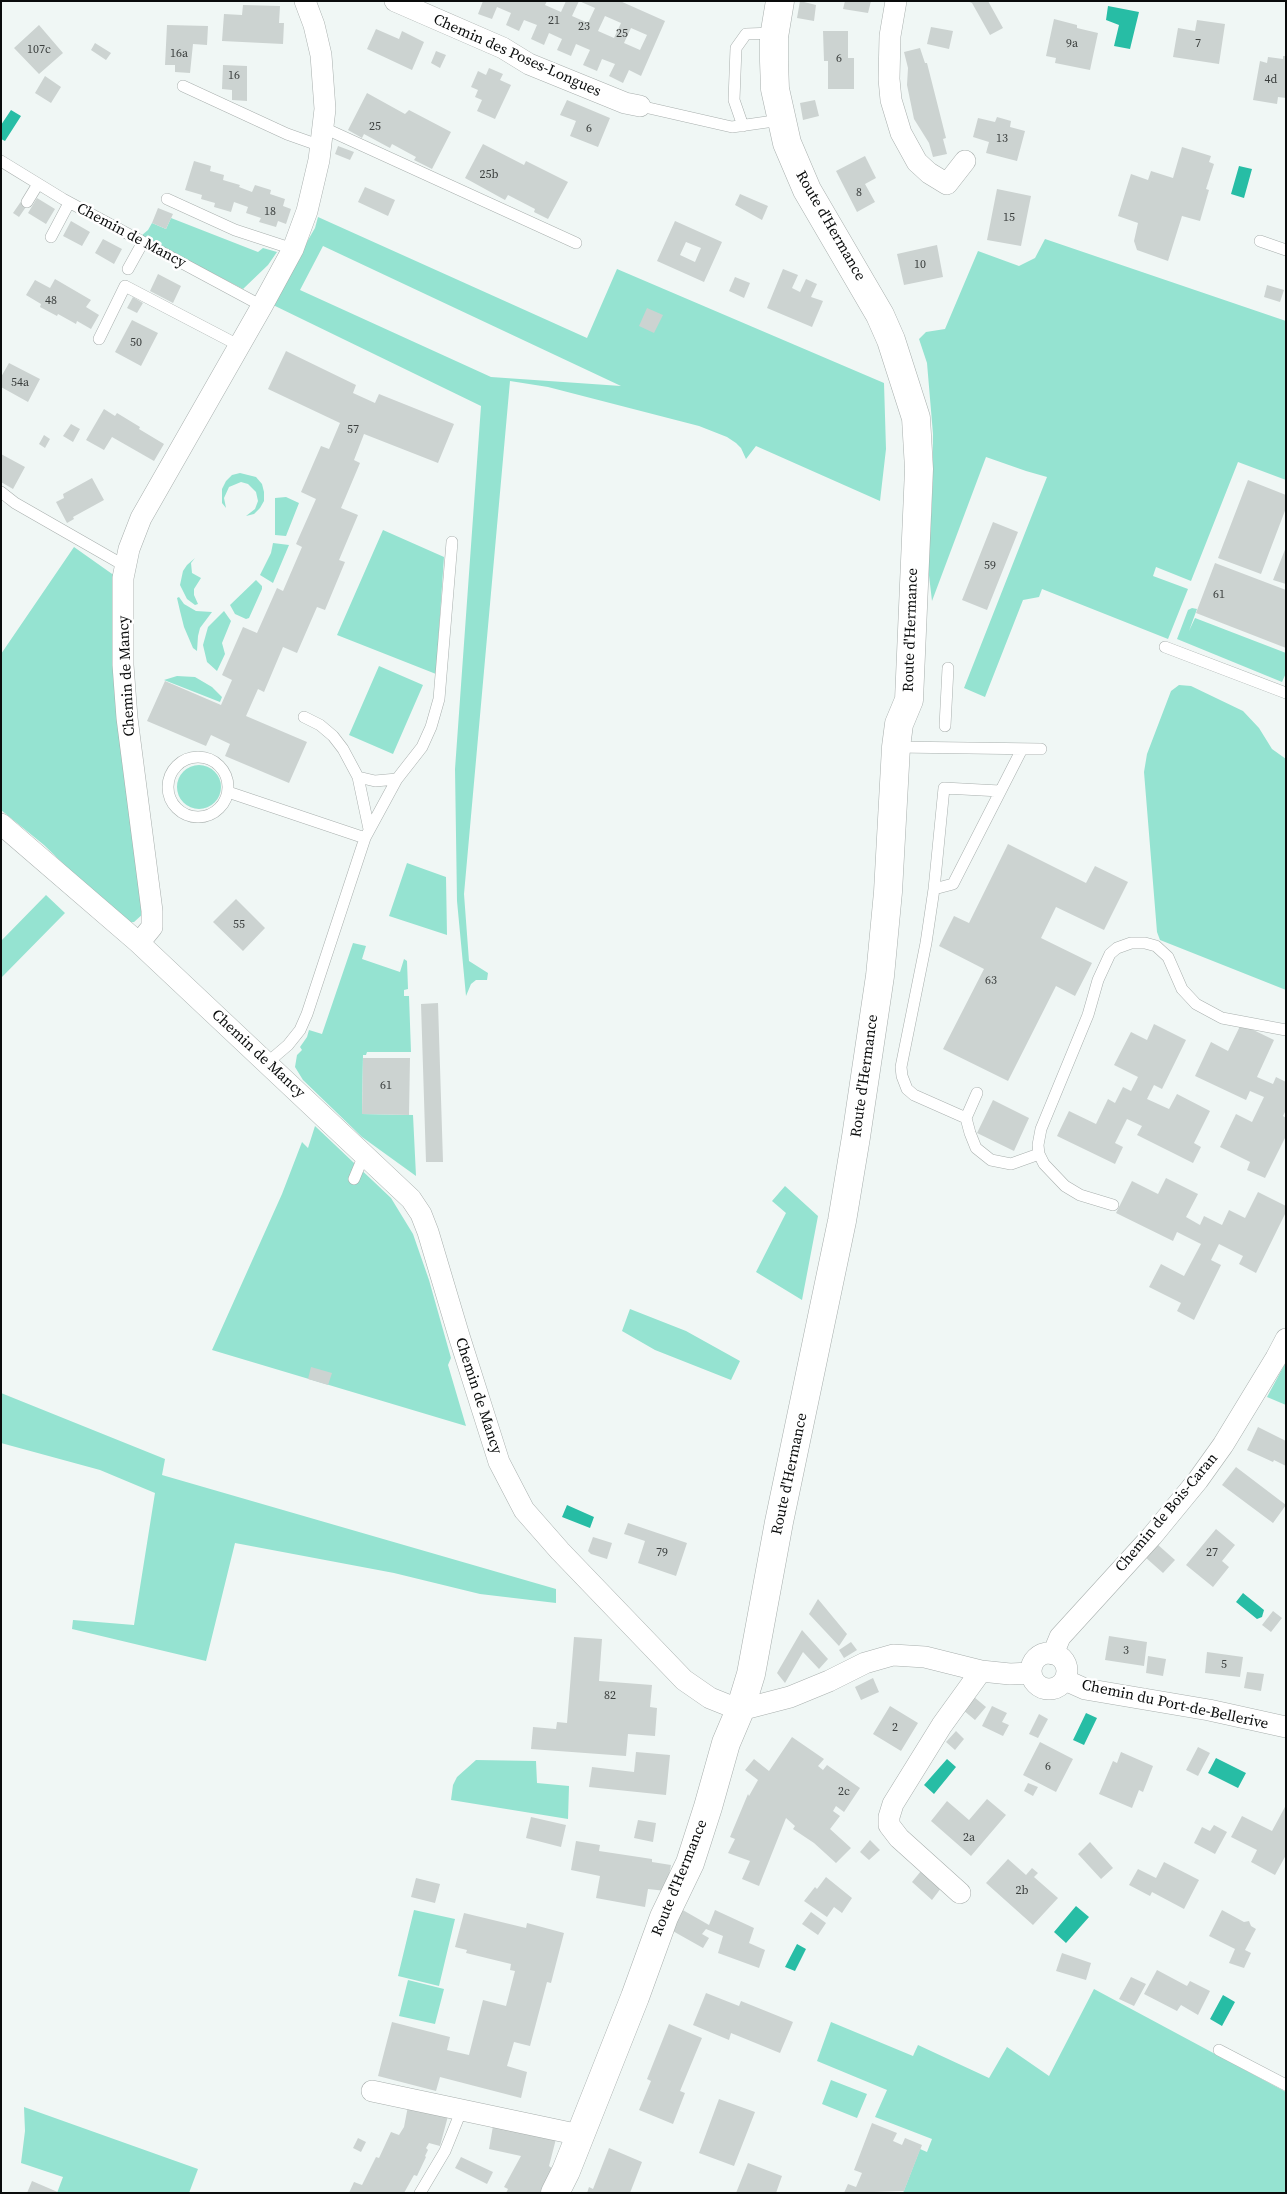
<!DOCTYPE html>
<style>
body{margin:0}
#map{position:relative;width:1287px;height:2194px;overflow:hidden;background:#f0f7f5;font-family:"Source Serif 4",serif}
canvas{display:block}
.frame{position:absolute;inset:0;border:2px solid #0a0c0c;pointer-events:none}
</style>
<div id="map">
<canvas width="1287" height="2194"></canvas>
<div class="frame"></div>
</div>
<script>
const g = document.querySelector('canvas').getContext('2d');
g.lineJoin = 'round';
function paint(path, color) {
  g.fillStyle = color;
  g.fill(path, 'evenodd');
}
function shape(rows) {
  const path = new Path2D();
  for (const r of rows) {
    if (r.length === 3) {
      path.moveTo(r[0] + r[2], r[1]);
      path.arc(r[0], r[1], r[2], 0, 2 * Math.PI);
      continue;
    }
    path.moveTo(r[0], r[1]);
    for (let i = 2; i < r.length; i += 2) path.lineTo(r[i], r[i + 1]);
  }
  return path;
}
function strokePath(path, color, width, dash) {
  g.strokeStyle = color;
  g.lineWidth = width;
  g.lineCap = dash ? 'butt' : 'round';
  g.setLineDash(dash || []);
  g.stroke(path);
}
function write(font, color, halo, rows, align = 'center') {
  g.font = font + ' "Source Serif 4",serif';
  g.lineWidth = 5;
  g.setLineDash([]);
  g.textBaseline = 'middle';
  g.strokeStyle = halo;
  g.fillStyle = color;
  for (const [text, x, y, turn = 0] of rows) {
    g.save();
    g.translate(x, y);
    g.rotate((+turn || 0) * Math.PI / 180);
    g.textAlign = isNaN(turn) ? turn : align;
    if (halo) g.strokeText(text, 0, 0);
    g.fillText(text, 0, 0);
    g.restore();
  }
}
const green = shape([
 [318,217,587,338,617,269,884,383,886,449,880,501,756,446,746,459,741,448,736,443,727,437,699,426,548,387,510,381,464,894,469,961,488,973,487,980,476,980,471,984,466,996,457,901,455,769,481,406,271,304,315,228],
 [323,246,621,386,491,377,300,290],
 [171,218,258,252,263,248,277,252,268,265,243,289,141,236,148,230,152,223,166,229],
 [1045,239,1286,321,1286,480,1238,462,1191,581,1156,567,1153,576,1188,589,1168,639,1042,589,1039,597,1023,600,985,697,964,688,1047,477,1026,471,986,457,932,601,928,567,932,500,933,434,927,363,919,339,926,332,945,329,978,251,1019,266,1035,258],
 [240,473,256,477,262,484,264,492,264,501,260,508,254,514,246,516,255,509,258,501,256,492,248,484,241,482,229,487,224,498,226,508,222,503,222,489,226,481,232,475],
 [286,497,299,503,286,536,275,535,275,498],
 [383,530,444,557,436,674,337,635],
 [273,543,289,545,273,583,260,575,271,553],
 [74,547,115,576,144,913,134,922,124,923,44,845,1,810,1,654],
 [195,558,191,563,192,573,201,578,194,589,194,595,198,604,195,605,187,599,180,585,183,571,187,565],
 [256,580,262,586,262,589,249,618,246,619,235,614,230,605],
 [179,597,184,604,196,611,212,612,200,628,198,636,197,651,193,648,184,627,180,611,177,598],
 [1192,608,1197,609,1189,631,1195,618,1286,653,1286,673,1282,682,1177,639,1188,610],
 [224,611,231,621,222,643,225,654,217,671,207,662,203,645,208,627],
 [379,666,423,685,393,754,349,735],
 [177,676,195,677,212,687,222,697,220,702,164,680],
 [1179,685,1191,686,1243,711,1259,728,1272,749,1286,759,1286,990,1160,940,1157,932,1144,772,1147,754,1171,691],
 [199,787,22],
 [407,863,446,877,447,935,389,916],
 [46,895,65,913,1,978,1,941],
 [353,943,366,946,362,959,400,972,404,959,407,961,408,989,404,990,404,996,409,996,411,1052,367,1052,366,1055,363,1055,362,1114,413,1115,416,1176,362,1137,303,1080,295,1067,297,1055,302,1050,300,1047,307,1037,309,1030,322,1034],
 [315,1126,391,1198,413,1234,429,1280,451,1358,448,1365,466,1426,212,1350,282,1194,302,1142,308,1148],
 [785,1186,818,1216,802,1300,756,1272,786,1213,772,1201],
 [630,1309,686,1331,740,1361,731,1380,655,1350,622,1331],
 [1286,1362,1286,1405,1267,1397],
 [1,1393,165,1459,162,1475,556,1589,556,1603,480,1594,394,1573,235,1543,206,1661,72,1629,73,1620,134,1625,155,1493,100,1470,1,1443],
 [476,1760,536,1761,537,1783,569,1786,568,1819,451,1800,453,1785,457,1777],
 [414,1910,455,1919,439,1986,398,1976],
 [408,1980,444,1989,435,2024,399,2016],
 [1094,1989,1286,2092,1286,2193,903,2193,920,2149,927,2152,932,2139,875,2117,887,2090,817,2061,831,2022,913,2056,918,2045,989,2078,1007,2047,1049,2076],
 [831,2080,867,2094,857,2118,822,2104],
 [24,2107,198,2169,189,2193,57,2193,63,2177,21,2163,25,2131]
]);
const water = shape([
 [1108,6,1139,12,1130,49,1114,46,1119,25,1106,20],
 [11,110,21,116,5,141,1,139,1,125],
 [1239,166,1252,169,1244,198,1231,194],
 [567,1505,594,1517,590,1528,562,1517],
 [1243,1593,1264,1610,1262,1617,1257,1619,1236,1602],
 [1086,1713,1097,1718,1084,1745,1073,1740],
 [1216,1758,1246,1773,1238,1788,1208,1773],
 [947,1759,956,1767,934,1794,924,1785],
 [1076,1906,1089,1917,1066,1943,1054,1932],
 [797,1944,806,1949,795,1971,785,1967],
 [1223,1995,1235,2002,1222,2026,1210,2019]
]);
const building = shape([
 [483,1,547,1,545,5,561,12,566,1,620,1,665,21,641,76,629,70,623,83,609,76,615,64,602,59,597,71,583,65,590,50,576,44,571,56,557,50,562,39,549,33,544,45,531,39,537,25,524,20,519,31,506,25,511,13,497,7,492,19,478,14],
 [579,1,595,8,588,23,572,16],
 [605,16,621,23,614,38,598,31],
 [631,28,647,35,640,50,624,43],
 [800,1,816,5,814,21,797,18],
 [845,1,871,1,868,13,843,9],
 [967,1,988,1,1003,28,990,35,972,3],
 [243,5,280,6,279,23,284,23,283,44,222,41,224,14,242,15],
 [1054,19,1077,25,1077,28,1098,33,1090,70,1055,63,1056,58,1046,56],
 [1197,20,1225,24,1219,64,1173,57,1178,28,1195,31],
 [39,25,63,53,39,74,14,48],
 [167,25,208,26,207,45,193,44,190,73,175,72,175,65,165,65],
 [931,27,953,31,949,49,927,44],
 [376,29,399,39,402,31,424,42,412,70,367,49],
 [823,31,848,31,848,58,854,58,854,89,828,89,828,61,824,61],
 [95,43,111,53,106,60,91,50],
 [920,48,925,63,927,63,946,138,943,139,947,154,933,157,929,143,914,119,907,85,908,68,904,52],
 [436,51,446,55,440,68,431,63],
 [1283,56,1286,56,1286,98,1278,97,1277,104,1253,100,1260,61,1267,63,1268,57,1283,59],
 [223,65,247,66,247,101,232,100,232,90,222,89],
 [489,68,503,74,500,80,511,85,495,119,477,111,482,100,475,97,478,90,471,87,478,71,486,75],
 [45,76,61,87,51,103,35,93],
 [367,93,405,114,409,110,451,132,432,169,414,160,416,157,392,144,390,148,364,134,362,138,348,130],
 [567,100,610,118,598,147,570,136,576,121,560,115],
 [815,100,819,116,803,120,800,103],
 [997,117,1011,121,1010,127,1025,131,1017,161,986,153,989,142,973,137,978,118,995,122],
 [483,144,524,165,526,161,568,182,548,219,534,212,535,209,508,195,505,200,465,178],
 [338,146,354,152,350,160,335,154],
 [1182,147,1211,156,1209,162,1214,164,1206,189,1209,190,1200,221,1182,216,1168,261,1137,250,1134,241,1138,223,1118,216,1131,174,1148,180,1151,171,1173,178],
 [865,156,876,178,865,184,875,202,857,212,836,171],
 [194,161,211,166,210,171,224,175,223,180,240,185,239,187,252,192,255,185,271,190,270,194,285,199,283,206,291,209,286,224,278,221,276,227,259,222,261,218,246,213,248,207,234,202,231,212,214,207,215,203,201,199,202,195,185,190],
 [365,187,395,200,388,216,358,202],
 [997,189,1031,196,1021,246,987,240],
 [740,194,768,206,762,220,735,205],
 [37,198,55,209,46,224,28,213],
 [22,200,28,204,19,217,13,213],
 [158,208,173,214,166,229,152,223],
 [71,221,90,232,82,246,63,236],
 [675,221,722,242,704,282,657,261],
 [686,242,701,248,695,262,680,255],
 [103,239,122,249,114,264,95,253],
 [937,245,943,277,904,285,897,254],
 [783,269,798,275,792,288,800,292,806,279,817,284,811,297,823,301,812,327,767,308],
 [158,274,181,286,173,303,150,291],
 [735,277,750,283,744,298,729,291],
 [55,279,91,300,86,307,99,315,91,329,77,321,76,324,58,314,57,316,40,307,41,304,26,295,35,280,50,288],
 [1267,285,1284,290,1280,302,1264,297],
 [133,297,143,303,137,313,127,308],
 [647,308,663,315,654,333,639,326],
 [132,320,158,333,141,366,115,352],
 [286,351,356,385,353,393,375,403,379,394,454,424,438,463,364,434,354,460,360,463,341,508,358,515,339,560,345,562,325,610,317,607,297,653,283,647,264,692,258,689,246,716,307,742,289,783,225,756,230,744,211,735,206,746,147,721,165,681,221,705,232,680,222,675,243,627,257,633,277,588,283,591,302,547,296,544,316,499,301,492,321,446,329,449,340,423,268,389],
 [9,363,40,379,28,402,1,387,1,377],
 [104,409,115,416,117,413,140,427,139,429,164,444,154,461,112,437,104,450,86,440],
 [71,424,80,429,73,442,63,436],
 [44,435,50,439,45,448,39,444],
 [1,454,25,467,13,489,1,482],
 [92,478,104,500,73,517,74,519,67,523,56,502,64,498,63,494],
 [1248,480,1286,495,1286,508,1261,574,1218,558],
 [993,522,1018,532,987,610,962,600],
 [1286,547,1286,584,1273,580],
 [1215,563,1286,590,1286,648,1196,613],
 [1008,844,1086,883,1095,866,1128,882,1104,930,1056,907,1041,938,1092,963,1075,996,1056,986,1008,1081,943,1049,984,969,939,946,954,916,969,923],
 [236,899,265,928,243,951,213,922],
 [438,1003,443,1162,426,1162,421,1004],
 [1154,1024,1186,1040,1162,1089,1154,1085,1147,1099,1169,1109,1177,1094,1210,1111,1194,1143,1201,1147,1193,1163,1137,1135,1142,1126,1127,1119,1115,1143,1123,1147,1115,1164,1057,1136,1069,1111,1096,1124,1108,1099,1115,1103,1123,1087,1131,1091,1138,1077,1114,1065,1131,1032,1147,1040],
 [1241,1024,1274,1040,1257,1077,1273,1084,1276,1077,1286,1082,1286,1110,1283,1116,1286,1118,1286,1136,1265,1178,1247,1170,1250,1162,1220,1147,1236,1114,1252,1122,1264,1097,1250,1091,1246,1100,1195,1076,1211,1042,1228,1051],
 [363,1058,410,1058,409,1115,362,1114],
 [993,1100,1029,1118,1014,1151,977,1133],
 [1166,1178,1198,1194,1186,1217,1200,1225,1204,1216,1222,1225,1229,1210,1245,1218,1258,1192,1286,1206,1286,1212,1256,1273,1239,1264,1243,1256,1219,1244,1211,1260,1221,1265,1194,1320,1177,1311,1181,1303,1149,1287,1161,1264,1184,1276,1201,1244,1177,1232,1173,1241,1116,1213,1132,1181,1158,1194],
 [311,1367,332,1373,328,1385,308,1379],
 [1258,1427,1286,1441,1286,1466,1274,1460,1273,1462,1247,1450],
 [1236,1467,1286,1505,1273,1523,1222,1485],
 [628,1523,687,1543,676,1576,638,1563,645,1541,624,1534],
 [1216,1529,1235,1545,1222,1561,1229,1567,1213,1587,1186,1565],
 [593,1537,612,1543,607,1559,591,1554,588,1551],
 [1157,1544,1175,1560,1163,1573,1145,1557],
 [818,1599,847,1634,839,1646,809,1614],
 [1273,1611,1282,1618,1271,1632,1262,1625],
 [802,1630,828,1659,819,1669,803,1652,785,1683,777,1673],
 [1109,1636,1147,1642,1144,1666,1105,1660],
 [574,1637,602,1639,599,1681,652,1685,650,1707,657,1708,655,1736,628,1734,626,1756,531,1749,533,1727,556,1729,557,1722,567,1723],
 [851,1642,857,1650,844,1658,839,1650],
 [1207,1652,1243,1657,1240,1677,1205,1673],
 [1148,1656,1166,1659,1163,1676,1146,1673],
 [1247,1672,1264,1674,1261,1691,1244,1688],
 [873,1678,879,1692,861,1700,855,1687],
 [974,1697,986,1707,975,1720,963,1710],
 [890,1706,918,1723,901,1751,873,1734],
 [992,1706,1007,1713,1002,1722,1009,1725,1003,1736,982,1726],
 [1039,1714,1048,1719,1038,1738,1029,1734],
 [956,1731,964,1739,955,1750,946,1742],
 [792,1737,824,1759,818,1766,823,1770,827,1765,860,1788,844,1812,836,1806,833,1811,840,1816,830,1829,851,1848,836,1863,814,1843,793,1829,795,1826,786,1818,759,1886,742,1879,750,1861,728,1853,735,1839,730,1837,748,1794,749,1796,758,1780,745,1770,754,1759,769,1771],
 [1040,1742,1073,1759,1056,1792,1023,1775],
 [1198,1747,1210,1753,1198,1776,1186,1770],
 [636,1752,670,1755,666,1795,589,1787,592,1767,634,1772],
 [1121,1752,1153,1766,1143,1792,1139,1790,1132,1808,1099,1794,1113,1761,1117,1763],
 [1028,1783,1038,1787,1033,1796,1024,1791],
 [987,1799,1006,1815,971,1856,931,1821,947,1801,969,1820],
 [1286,1805,1286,1855,1275,1875,1251,1862,1257,1850,1231,1837,1242,1816,1272,1831],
 [531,1817,566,1825,561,1847,526,1838],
 [638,1820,656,1823,653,1842,634,1838],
 [1214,1825,1227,1832,1215,1854,1194,1843,1202,1827,1210,1831],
 [870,1840,880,1850,869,1860,860,1852],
 [576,1841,600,1845,599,1851,652,1859,652,1862,671,1865,666,1891,648,1889,645,1907,596,1898,600,1876,571,1870],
 [1090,1842,1113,1868,1101,1879,1078,1854],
 [1008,1859,1026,1875,1032,1868,1038,1873,1034,1877,1058,1898,1033,1925,986,1883],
 [1164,1862,1199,1880,1184,1909,1152,1892,1150,1896,1129,1885,1138,1869,1156,1878],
 [921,1871,941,1888,932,1900,912,1882],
 [826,1877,852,1898,842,1913,834,1907,827,1917,804,1901,815,1887,817,1889],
 [416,1878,440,1884,435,1903,411,1897],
 [681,1909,709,1925,715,1910,754,1928,749,1943,765,1950,759,1968,718,1953,723,1936,706,1929,702,1934,709,1938,703,1948,671,1930],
 [1222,1910,1244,1922,1249,1921,1251,1926,1256,1929,1245,1950,1251,1953,1244,1968,1229,1963,1235,1949,1209,1936],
 [811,1912,826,1923,818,1935,802,1924],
 [464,1913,526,1928,527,1923,564,1933,551,1983,547,1982,530,2046,514,2042,507,2066,527,2072,521,2098,440,2077,436,2091,378,2076,392,2022,450,2037,447,2050,469,2055,483,2000,506,2006,515,1971,510,1970,511,1964,466,1953,467,1950,455,1947],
 [1062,1953,1091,1963,1086,1980,1056,1971],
 [1157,1970,1187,1986,1190,1981,1210,1991,1198,2015,1181,2005,1177,2011,1144,1994],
 [1131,1977,1146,1984,1134,2006,1119,1999],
 [706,1993,739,2006,741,2001,793,2022,780,2053,731,2033,729,2040,693,2025],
 [669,2024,702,2038,680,2091,685,2093,673,2124,639,2110,651,2081,647,2079],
 [719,2099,755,2112,734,2166,699,2153],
 [408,2106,448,2116,440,2146,429,2143,426,2148,428,2150,425,2156,426,2157,417,2176,414,2175,404,2193,349,2193,354,2182,362,2185,376,2157,379,2158,391,2132,399,2135,404,2127],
 [872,2123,897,2133,893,2141,902,2145,905,2138,922,2145,904,2191,844,2193,848,2184,856,2187,862,2173,854,2170],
 [493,2126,556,2139,549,2166,553,2169,541,2193,506,2193,508,2189,504,2187,521,2156,489,2149],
 [358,2138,366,2142,361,2152,353,2148],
 [609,2148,642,2162,630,2193,587,2193,589,2187,593,2189],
 [461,2157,493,2172,487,2184,455,2168],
 [748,2163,782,2176,776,2193,736,2193],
 [32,2181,60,2193,27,2193]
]);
const lane = shape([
 [183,86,287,134,321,146],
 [640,106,732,127,781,120],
 [743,126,734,100,736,48,746,34,775,33],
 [324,128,576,243],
 [1,161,63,199,262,306],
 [167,199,235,230,293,249],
 [27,202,38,184],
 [51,237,69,203],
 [1260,241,1286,250],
 [128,269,143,242],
 [99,339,125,286,240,346],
 [1,492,15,503,125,566],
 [1165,647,1286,693],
 [304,717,320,725,333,736,343,749,358,777,375,781,397,779],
 [945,726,948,668],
 [896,747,1041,749],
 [198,787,30],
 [358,777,369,829],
 [1000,791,944,788,934,889,953,884,1022,749],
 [228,792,365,838],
 [934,889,926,943,901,1067,902,1076,907,1089,914,1095,966,1118,977,1093],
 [267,1063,288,1045,300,1030,307,1014,365,838,397,779,422,747,431,727,439,699,452,542],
 [966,1118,970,1133,976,1148,991,1160,1011,1164,1039,1154],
 [354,1179,364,1155],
 [1113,1205,1080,1195,1065,1186,1044,1164,1039,1154,1038,1145,1041,1129,1088,1015,1098,980,1110,954,1117,948,1131,943,1145,943,1156,946,1168,957,1182,989,1196,1004,1222,1018,1286,1030],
 [1219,2050,1286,2085],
 [420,2193,445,2151,462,2109]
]);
const street = shape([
 [395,1,503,48,529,64,625,103,640,106],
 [896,1,890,36,889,79,891,100,901,133,917,162,929,173,947,184,965,161],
 [1,824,139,943,411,1199,421,1214,428,1232,459,1336,499,1462,524,1510,560,1551,684,1680,710,1698,740,1710,790,1697,829,1681,865,1663,893,1655,925,1657,981,1671,1010,1674,1031,1673],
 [139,943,152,927,152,911,127,718,123,665,123,578,129,549,141,518,262,306,293,249,307,211,319,160,325,109,321,55,314,25,305,1],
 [1049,1671,18],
 [1053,1654,1060,1637,1152,1536,1198,1480,1223,1445,1276,1358,1286,1339],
 [1065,1680,1085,1689,1209,1710,1286,1727],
 [960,1893,899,1838,889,1825,889,1817,893,1804,942,1725,981,1671],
 [372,2091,580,2135]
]);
const secondary = shape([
 [555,2193,566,2171,635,1997,664,1917,690,1863,708,1807,726,1743,740,1710,751,1674,779,1522,842,1221,856,1137,880,976,888,892,896,747,899,724,909,700,919,469,916,418,891,340,880,315,807,190,787,143,775,89,774,61,774,37,780,1]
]);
const numberNames = [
 ["21",554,21],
 ["23",584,27],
 ["25",622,34],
 ["9a",1072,44],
 ["7",1198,44],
 ["107c",39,50],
 ["16a",179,54],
 ["6",839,59],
 ["16",234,76],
 ["4d",1271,80],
 ["25",375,127],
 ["6",589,129],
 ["13",1002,139],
 ["25b",489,175],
 ["8",859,193],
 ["18",270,212],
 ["15",1009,218],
 ["10",920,265],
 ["48",51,301],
 ["50",136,343],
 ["54a",20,383],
 ["57",353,430],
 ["59",990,566],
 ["61",1219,595],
 ["55",239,925],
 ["63",991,981],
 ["61",386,1086],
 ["79",662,1553],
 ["27",1212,1553],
 ["3",1126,1651],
 ["5",1224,1665],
 ["82",610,1696],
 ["2",895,1728],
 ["6",1048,1767],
 ["2c",844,1792],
 ["2a",969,1838],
 ["2b",1022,1891]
];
const streetNames = [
 ["Chemin des Poses-Longues",517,56,24],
 ["Route d'Hermance",830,226,60],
 ["Chemin de Mancy",131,236,28],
 ["Route d'Hermance",911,630,-88],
 ["Chemin de Mancy",127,676,-93],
 ["Chemin de Mancy",258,1054,43],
 ["Route d'Hermance",865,1076,-82],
 ["Chemin de Mancy",478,1396,72],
 ["Route d'Hermance",790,1474,-78],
 ["Chemin de Bois-Caran",1167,1513,-50],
 ["Chemin du Port-de-Bellerive",1175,1705,12],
 ["Route d'Hermance",680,1878,-68]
];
paint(green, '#95e3d1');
paint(water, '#27bda5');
paint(building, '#ccd3d1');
strokePath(lane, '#a8afad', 12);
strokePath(street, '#a8afad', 22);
strokePath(secondary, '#a8afad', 29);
strokePath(lane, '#fff', 11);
strokePath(street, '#fff', 21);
strokePath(secondary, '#fff', 28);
write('12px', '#3a3e3d', null, numberNames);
write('15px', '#0a0c0c', '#fff', streetNames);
</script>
